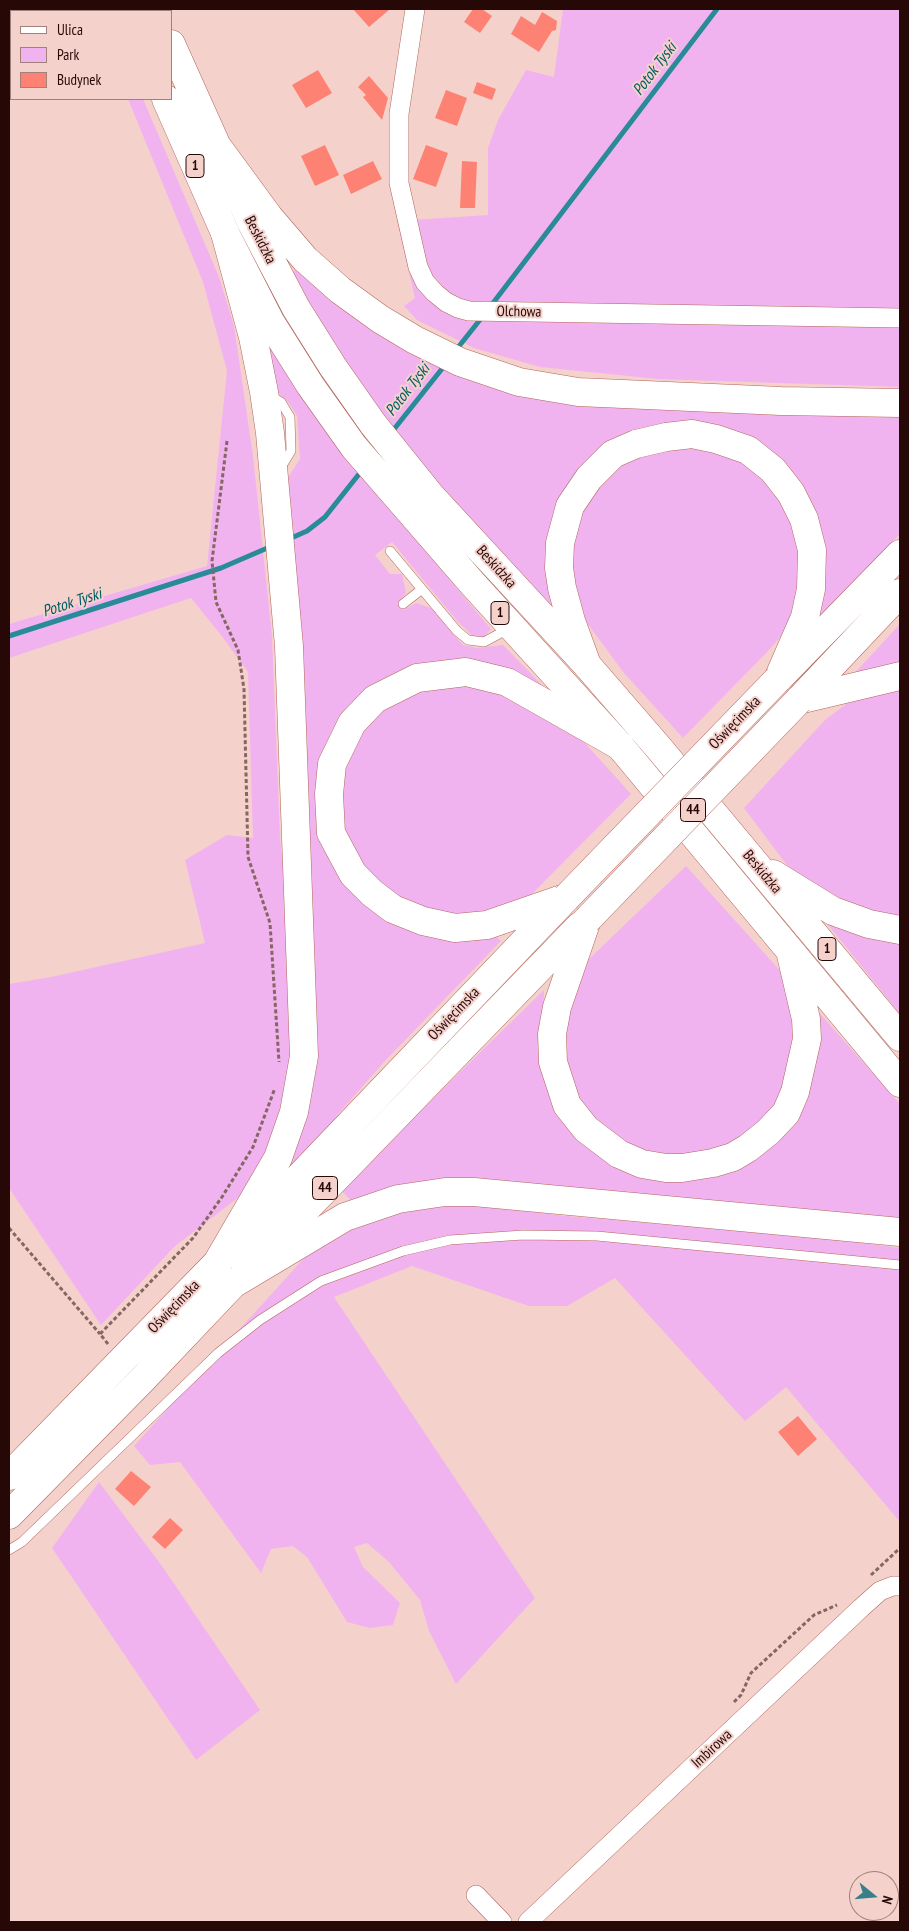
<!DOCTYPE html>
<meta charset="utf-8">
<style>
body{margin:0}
#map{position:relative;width:909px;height:1931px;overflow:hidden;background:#f5d1cc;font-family:"PT Sans Narrow",sans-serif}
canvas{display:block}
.frame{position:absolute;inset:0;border:10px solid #260907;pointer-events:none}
.legend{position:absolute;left:10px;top:10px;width:162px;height:90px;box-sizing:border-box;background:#f5d1cc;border:1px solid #a2817d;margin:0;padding:6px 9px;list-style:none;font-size:15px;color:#260907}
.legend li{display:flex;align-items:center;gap:10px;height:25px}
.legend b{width:25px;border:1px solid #a2817d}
.north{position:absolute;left:849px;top:1871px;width:50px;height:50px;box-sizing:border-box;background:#f5d1cc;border:1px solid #a2817d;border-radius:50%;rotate:107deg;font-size:14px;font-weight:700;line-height:20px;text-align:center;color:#260907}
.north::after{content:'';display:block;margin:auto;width:18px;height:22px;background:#387f89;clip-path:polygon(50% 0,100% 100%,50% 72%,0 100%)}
</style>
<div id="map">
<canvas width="909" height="1931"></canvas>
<div class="frame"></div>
<ul class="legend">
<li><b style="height:6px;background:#fff"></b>Ulica</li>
<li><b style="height:14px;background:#f1b3ef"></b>Park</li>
<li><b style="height:14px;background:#fd8274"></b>Budynek</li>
</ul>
<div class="north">N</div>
</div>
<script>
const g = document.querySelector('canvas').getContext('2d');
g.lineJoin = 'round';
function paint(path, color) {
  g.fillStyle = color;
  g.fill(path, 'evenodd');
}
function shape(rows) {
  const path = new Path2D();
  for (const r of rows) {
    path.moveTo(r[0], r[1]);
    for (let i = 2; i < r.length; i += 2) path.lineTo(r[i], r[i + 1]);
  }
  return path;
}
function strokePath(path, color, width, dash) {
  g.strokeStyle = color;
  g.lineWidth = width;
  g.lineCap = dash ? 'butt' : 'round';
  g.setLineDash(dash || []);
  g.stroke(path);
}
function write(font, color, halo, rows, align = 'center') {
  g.font = font + ' "PT Sans Narrow",sans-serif';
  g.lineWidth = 4;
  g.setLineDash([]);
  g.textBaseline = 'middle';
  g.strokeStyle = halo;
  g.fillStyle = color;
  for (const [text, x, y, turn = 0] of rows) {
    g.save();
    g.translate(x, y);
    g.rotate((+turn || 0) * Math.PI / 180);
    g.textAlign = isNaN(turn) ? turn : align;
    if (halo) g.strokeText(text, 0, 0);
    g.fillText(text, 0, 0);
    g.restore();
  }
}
const green = shape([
 [563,9,900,9,900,387,658,379,540,367,474,348,417,320,404,306,415,298,397,221,488,215,488,148,498,120,526,70,554,77],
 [128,99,143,99,219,277,234,326,253,456,272,636,280,839,295,954,296,1055,286,1113,256,1184,175,1246,101,1325,9,1188,9,984,51,977,205,943,185,860,227,835,253,838,248,672,221,635,191,598,9,658,9,624,207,566,227,371,203,282],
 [299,264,495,383,900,409,900,534,814,623,791,473,642,433,559,512,558,616,428,475,332,349,290,276],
 [265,332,354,466,491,629,484,637,473,636,458,622,392,542,375,555,390,574,402,574,406,593,398,603,404,610,416,603,431,608,463,645,478,648,503,645,543,686,540,690,487,663,448,662,332,740,349,884,492,932,501,941,384,1062,339,1113,310,1152,264,1199,303,1101,282,487,300,459,297,416,289,403,275,390],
 [698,441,769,474,805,546,796,619,768,651,683,738,624,673,579,612,568,545,584,495,610,464],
 [900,624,900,671,850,678],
 [467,680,545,713,585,743,631,794,527,899,487,917,442,917,397,902,357,865,339,820,342,774,361,726,397,698,421,685],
 [900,687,900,924,847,909,792,872,744,808,825,720,850,701],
 [686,866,784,975,796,1013,796,1061,779,1106,739,1145,662,1160,594,1128,569,1087,560,1039,589,959],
 [825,921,900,941,900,1014],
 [544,990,543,1028,610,1158,749,1163,785,1134,813,1076,815,1008,900,1104,900,1225,701,1202,354,1204,340,1189],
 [473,1205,566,1216,826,1238,900,1248,900,1522,786,1387,745,1421,615,1278,567,1306,529,1306,412,1266,334,1297,535,1598,456,1684,429,1631,420,1600,389,1562,367,1543,354,1547,363,1567,400,1603,393,1625,370,1628,347,1622,307,1557,293,1546,271,1549,261,1573,180,1462,150,1465,134,1446,314,1247,354,1228,414,1208],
 [99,1482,162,1566,260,1710,196,1760,52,1548]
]);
const stream = shape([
 [490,307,717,9],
 [456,350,483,316],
 [391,433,445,365],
 [289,539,307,531,325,517,363,469],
 [9,636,221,568,272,546]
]);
const building = shape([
 [353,9,390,9,369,27],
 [473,9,482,9,492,16,480,33,464,22],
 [542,12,557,21,556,30,552,31,539,52,511,34,521,16,535,25],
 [318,70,332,93,306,108,292,85],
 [369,76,388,98,382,120,363,97,366,95,358,87],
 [477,82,496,89,492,100,473,93],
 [446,90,467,98,457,126,435,118],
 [325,145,339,175,315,186,301,156],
 [426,145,448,153,436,187,413,179],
 [373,161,382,179,351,194,343,175],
 [462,161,477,162,475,208,460,208],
 [798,1416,817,1439,798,1456,778,1432],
 [131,1471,151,1487,134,1506,115,1489],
 [170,1518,183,1530,165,1549,152,1537]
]);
const path = shape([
 [227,441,212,561,216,602,238,650,244,689,248,857,270,923,279,1062],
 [9,1228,100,1334],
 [108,1344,100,1334,193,1238,222,1197,253,1147,275,1088],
 [871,1575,900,1548],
 [734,1702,741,1695,751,1673,814,1615,837,1605]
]);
const service = shape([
 [271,396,281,402,290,417,291,451,280,469],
 [390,551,457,631,468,640,484,642,510,628],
 [403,604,422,589],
 [9,1550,22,1542,218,1353,260,1320,321,1281,403,1251,450,1240,523,1235,597,1236,900,1265]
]);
const minor = shape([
 [415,9,399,114,399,183,418,267,425,282,435,293,446,302,458,308,469,311,900,318],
 [476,1895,502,1922],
 [528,1922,861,1608,880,1591,893,1586,900,1586]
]);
const primary = shape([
 [126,9,127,11],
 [156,9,157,11],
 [171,44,251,222,296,308,333,367,373,424,431,496,587,665],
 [166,99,225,233,271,323,310,385,354,447,472,583,620,746,900,1083],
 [217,146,269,217,305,259,340,290,380,319,415,340,460,362,519,382,578,392,781,401,900,403],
 [779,678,900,554],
 [799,700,900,593],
 [587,920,557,1007,552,1034,553,1062,567,1105,586,1129,619,1154,642,1164,666,1168,682,1168,713,1163,733,1157,748,1148,768,1132,786,1113,795,1092,807,1039,806,1019,791,955],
 [245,1272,580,926]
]);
const trunk = shape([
 [778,679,805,617,811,589,812,550,804,519,791,493,773,470,748,450,716,439,692,434,666,437,636,444,613,454,589,478,570,506,560,543,559,568,562,588,571,621,587,665,658,747,900,1037],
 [799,700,900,676],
 [773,874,833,911,869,924,900,930],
 [562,899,487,925,455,928,423,921,393,909,372,893,353,874,331,833,329,794,332,764,352,723,375,699,417,678,466,672,507,682,620,746],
 [217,1263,278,1158,294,1112,304,1056,289,646,270,433,264,392,253,337,225,233],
 [9,1476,217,1263,566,898],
 [9,1515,143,1379,233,1284,345,1217,398,1199,445,1192,474,1192,900,1232]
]);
const primaryBridge = shape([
 [587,920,799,700]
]);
const trunkBridge = shape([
 [566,898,778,679]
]);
const shields = [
 [195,166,18],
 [500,613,18],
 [693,810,25],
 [827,949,18],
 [325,1188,25]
];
const shieldNames = [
 ["1",195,166],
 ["1",500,613],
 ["44",693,810],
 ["1",827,949],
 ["44",325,1188]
];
const streetNames = [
 ["Beskidzka",260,240,63],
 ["Olchowa",519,312,1],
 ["Beskidzka",496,567,48],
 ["Oświęcimska",735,723,-46],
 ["Beskidzka",762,872,50],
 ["Oświęcimska",454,1014,-46],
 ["Oświęcimska",174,1307,-46],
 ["Imbirowa",712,1749,-43]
];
const waterNames = [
 ["Potok Tyski",655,69,-53],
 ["Potok Tyski",408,390,-52],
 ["Potok Tyski",72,603,-18]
];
paint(green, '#f1b3ef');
strokePath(stream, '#298b98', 5);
paint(building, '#fd8274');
strokePath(service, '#b2655b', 10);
strokePath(minor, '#b2655b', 20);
strokePath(primary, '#b2655b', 29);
strokePath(trunk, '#b2655b', 29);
strokePath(path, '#866662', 3, [4, 2.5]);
strokePath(service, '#fff', 9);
strokePath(minor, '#fff', 19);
strokePath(primary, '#fff', 28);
strokePath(trunk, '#fff', 28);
strokePath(primaryBridge, '#b2655b', 29, []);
strokePath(trunkBridge, '#b2655b', 29, []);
strokePath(primaryBridge, '#fff', 28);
strokePath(trunkBridge, '#fff', 28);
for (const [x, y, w] of shields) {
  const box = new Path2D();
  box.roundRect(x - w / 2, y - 11.5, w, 23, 4);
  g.fillStyle = '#f5d1cc';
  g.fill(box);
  strokePath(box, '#260907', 1);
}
write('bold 14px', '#260907', null, shieldNames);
write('15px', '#260907', '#f5d1cc', streetNames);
write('italic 16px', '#025a64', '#f5d1cc', waterNames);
</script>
